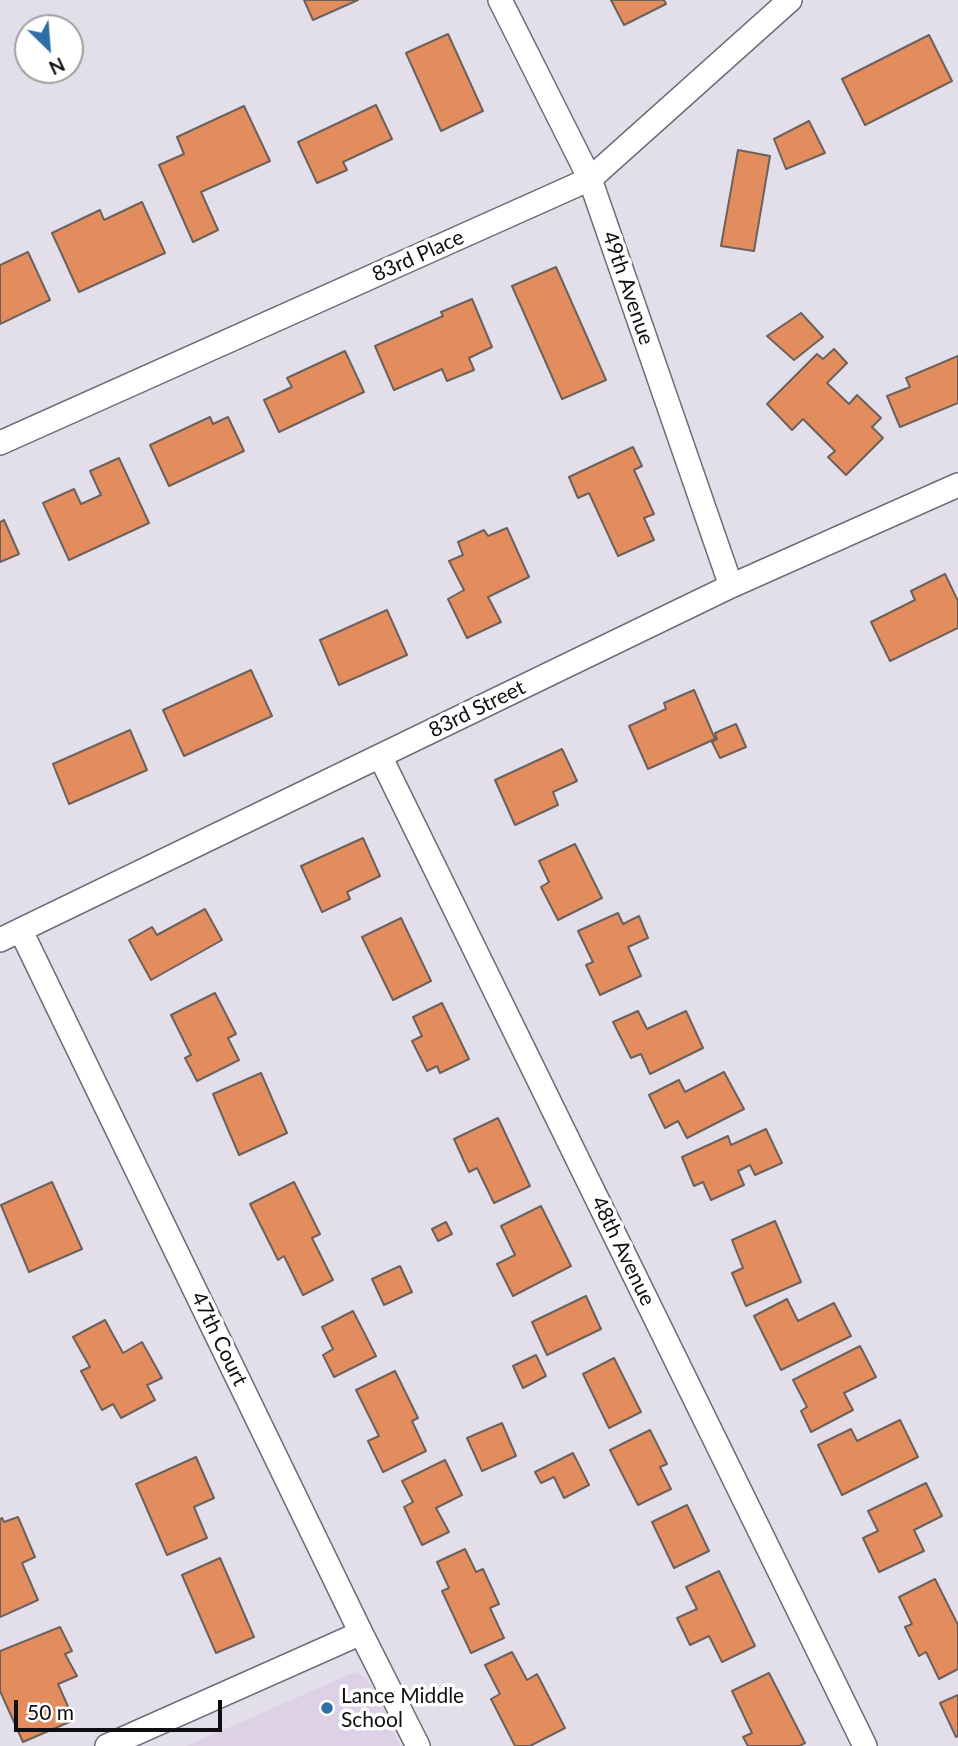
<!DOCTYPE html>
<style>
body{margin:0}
#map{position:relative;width:958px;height:1746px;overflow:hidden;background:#e2deea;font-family:Lato,sans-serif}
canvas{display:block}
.north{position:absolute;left:14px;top:14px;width:70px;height:70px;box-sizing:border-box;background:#fff;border:2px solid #9f9fa0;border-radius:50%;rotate:155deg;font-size:19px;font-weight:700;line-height:28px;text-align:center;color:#0f0e12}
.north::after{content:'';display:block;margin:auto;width:24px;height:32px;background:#2f6fa6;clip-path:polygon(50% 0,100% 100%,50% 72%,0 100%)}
.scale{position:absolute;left:14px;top:1700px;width:208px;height:32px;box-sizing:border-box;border:4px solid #0f0e12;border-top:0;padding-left:9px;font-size:21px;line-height:24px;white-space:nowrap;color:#0f0e12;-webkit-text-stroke:5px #fff;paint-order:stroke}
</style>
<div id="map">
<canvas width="958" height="1746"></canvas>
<div class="north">N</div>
<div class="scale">50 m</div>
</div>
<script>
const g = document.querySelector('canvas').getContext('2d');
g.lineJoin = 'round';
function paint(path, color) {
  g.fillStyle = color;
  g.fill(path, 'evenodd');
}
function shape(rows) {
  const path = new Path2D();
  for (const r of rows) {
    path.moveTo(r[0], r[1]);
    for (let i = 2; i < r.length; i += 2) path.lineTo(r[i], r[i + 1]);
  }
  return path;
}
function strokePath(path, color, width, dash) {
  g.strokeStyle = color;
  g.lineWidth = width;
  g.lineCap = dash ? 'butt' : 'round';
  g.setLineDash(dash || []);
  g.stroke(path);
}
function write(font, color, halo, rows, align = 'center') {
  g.font = font + ' Lato,sans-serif';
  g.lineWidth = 7;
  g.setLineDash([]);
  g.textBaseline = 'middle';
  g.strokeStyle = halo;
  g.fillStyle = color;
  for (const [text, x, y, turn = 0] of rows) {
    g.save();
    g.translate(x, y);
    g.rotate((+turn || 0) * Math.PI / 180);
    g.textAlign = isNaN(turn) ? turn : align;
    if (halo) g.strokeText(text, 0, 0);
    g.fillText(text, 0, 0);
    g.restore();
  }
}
const education = shape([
 [355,1672,365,1677,376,1692,400,1746,187,1746]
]);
const building = shape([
 [304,0,358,0,313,20,304,0],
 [611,0,664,0,666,4,624,25,611,0],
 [448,34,483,111,441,131,406,53,448,34],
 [929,35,952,81,865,125,842,79,929,35],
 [376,105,392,139,343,162,347,170,317,183,298,142,376,105],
 [244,106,270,161,201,192,218,230,193,242,159,165,184,154,177,137,244,106],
 [809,121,825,153,786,169,774,139,809,121],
 [738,150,770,156,754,251,721,246,738,150],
 [142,202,165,253,79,292,52,233,100,210,104,220,142,202],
 [28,252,50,300,0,324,0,265,28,252],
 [556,267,606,380,562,399,512,286,556,267],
 [472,299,492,347,469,358,474,370,447,381,442,369,394,390,375,346,443,316,441,312,472,299],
 [801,313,823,337,794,360,767,336,801,313],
 [834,349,847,363,827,383,849,404,857,395,881,418,872,427,883,438,846,475,828,457,835,451,803,419,792,430,767,404,817,354,823,359,834,349],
 [345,351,364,392,279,432,264,400,292,387,287,378,345,351],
 [958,356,958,403,900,427,887,396,910,387,906,378,958,356],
 [210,417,213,424,228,417,244,451,169,486,150,445,210,417],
 [633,447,642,466,634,470,654,514,644,518,654,540,618,556,589,493,578,498,569,477,633,447],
 [119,458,149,523,69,560,43,503,74,489,81,504,101,495,90,471,119,458],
 [4,520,19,554,0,562,0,522,4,520],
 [507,528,529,577,488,597,501,622,467,638,448,599,464,590,449,561,463,555,458,542,484,530,488,536,507,528],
 [945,574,958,601,958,628,890,661,871,622,915,600,911,591,945,574],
 [387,610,407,655,339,685,320,640,387,610],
 [251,670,272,716,184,756,163,710,251,670],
 [694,690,715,739,648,769,629,726,666,709,664,703,694,690],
 [736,724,746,747,720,758,712,742,717,739,715,733,736,724],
 [130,730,147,770,69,804,53,764,130,730],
 [562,749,577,781,553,792,558,805,515,825,495,780,562,749],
 [363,838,380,876,347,892,350,899,322,912,301,866,363,838],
 [575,844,602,898,558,920,541,887,549,882,539,861,575,844],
 [205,909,222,940,151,980,129,940,152,927,157,935,205,909],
 [618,913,623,924,639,916,648,938,628,947,641,976,600,995,586,965,593,962,578,931,618,913],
 [401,918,431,981,393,1000,362,937,401,918],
 [215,993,236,1034,228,1038,239,1060,197,1081,185,1058,191,1055,171,1015,215,993],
 [442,1003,469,1059,440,1073,437,1066,427,1071,412,1041,422,1036,413,1017,442,1003],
 [638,1011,647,1029,686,1011,703,1048,650,1074,641,1054,631,1058,613,1022,638,1011],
 [724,1072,744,1109,687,1138,678,1121,665,1128,649,1095,679,1080,685,1092,724,1072],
 [261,1073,287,1133,239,1155,213,1094,261,1073],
 [498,1118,530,1186,494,1203,477,1168,469,1172,454,1139,498,1118],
 [766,1129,782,1163,755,1175,750,1165,738,1171,744,1185,711,1200,703,1182,694,1186,682,1157,728,1136,731,1145,766,1129],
 [52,1182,82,1249,29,1272,1,1205,52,1182],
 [294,1182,320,1234,312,1238,333,1280,303,1295,284,1256,278,1260,250,1204,294,1182],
 [541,1206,571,1266,513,1296,497,1264,515,1255,501,1226,541,1206],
 [775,1221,801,1282,746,1306,732,1273,743,1268,732,1240,775,1221],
 [446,1222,452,1234,438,1241,432,1229,446,1222],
 [400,1266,412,1292,384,1305,372,1279,400,1266],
 [586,1296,601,1329,547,1355,532,1322,586,1296],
 [787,1299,798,1321,834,1303,851,1336,781,1370,754,1316,787,1299],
 [353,1311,376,1356,334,1377,323,1355,333,1349,322,1327,353,1311],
 [105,1320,123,1353,142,1342,162,1378,147,1385,155,1400,121,1418,113,1404,102,1410,81,1371,90,1367,73,1337,105,1320],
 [860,1346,876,1377,844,1393,853,1410,811,1432,801,1411,807,1407,793,1380,860,1346],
 [536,1355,546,1376,523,1388,513,1366,536,1355],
 [614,1358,641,1412,609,1428,583,1374,614,1358],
 [395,1371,418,1418,412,1421,426,1451,383,1472,368,1441,379,1436,356,1390,395,1371],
 [900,1420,918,1457,842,1495,818,1445,851,1429,857,1441,900,1420],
 [502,1423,516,1456,482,1471,467,1438,502,1423],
 [650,1430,667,1464,660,1467,671,1489,638,1505,610,1450,650,1430],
 [573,1453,589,1485,564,1498,554,1477,541,1483,535,1472,573,1453],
 [196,1457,214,1498,194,1507,207,1538,167,1555,136,1484,196,1457],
 [445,1460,462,1495,436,1508,449,1532,422,1545,404,1507,413,1502,402,1481,445,1460],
 [926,1483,942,1516,914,1530,924,1551,879,1572,863,1538,878,1531,868,1511,926,1483],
 [687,1505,709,1551,674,1568,652,1522,687,1505],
 [18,1517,35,1557,22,1563,38,1600,0,1617,0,1519,2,1518,4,1522,18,1517],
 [465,1549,476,1572,483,1569,499,1604,490,1608,504,1638,471,1653,442,1591,449,1588,437,1562,465,1549],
 [220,1558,254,1637,216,1653,182,1575,220,1558],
 [719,1571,755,1646,722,1662,709,1636,690,1645,677,1618,697,1609,686,1587,719,1571],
 [935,1579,958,1625,958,1669,939,1679,926,1652,919,1656,905,1627,912,1624,899,1597,935,1579],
 [60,1627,72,1651,65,1654,77,1676,58,1684,74,1720,23,1742,0,1691,0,1651,60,1627],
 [512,1652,527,1680,537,1674,565,1728,530,1746,515,1746,491,1699,500,1694,485,1665,512,1652],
 [769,1673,805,1743,799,1746,748,1746,743,1737,752,1733,732,1691,769,1673],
 [958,1695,958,1736,956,1737,940,1703,958,1695]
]);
const minor = shape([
 [500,0,590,179,731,586],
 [0,443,590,179,790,0],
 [380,756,865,1746],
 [21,931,361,1633,418,1746],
 [0,940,731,586,958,485],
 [107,1746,361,1633]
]);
const markers = [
 [327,1708,7,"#2f6fa6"]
];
const streetNames = [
 ["83rd Place",418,256,-24],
 ["49th Avenue",628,288,71],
 ["83rd Street",477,709,-26],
 ["48th Avenue",623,1251,64],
 ["47th Court",219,1339,64]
];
const poiNames = [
 ["Lance Middle",341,1696],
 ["School",341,1720]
];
paint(education, '#dcd1e6');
paint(building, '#e38d5f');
strokePath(building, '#6d615b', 2);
strokePath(minor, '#6f6c77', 26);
strokePath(minor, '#fff', 23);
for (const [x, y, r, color] of markers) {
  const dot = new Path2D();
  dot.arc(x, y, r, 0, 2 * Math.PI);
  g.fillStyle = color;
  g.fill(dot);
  strokePath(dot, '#fff', 2.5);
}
write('21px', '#0f0e12', '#fff', streetNames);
write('21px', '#0f0e12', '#fff', poiNames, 'left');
</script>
